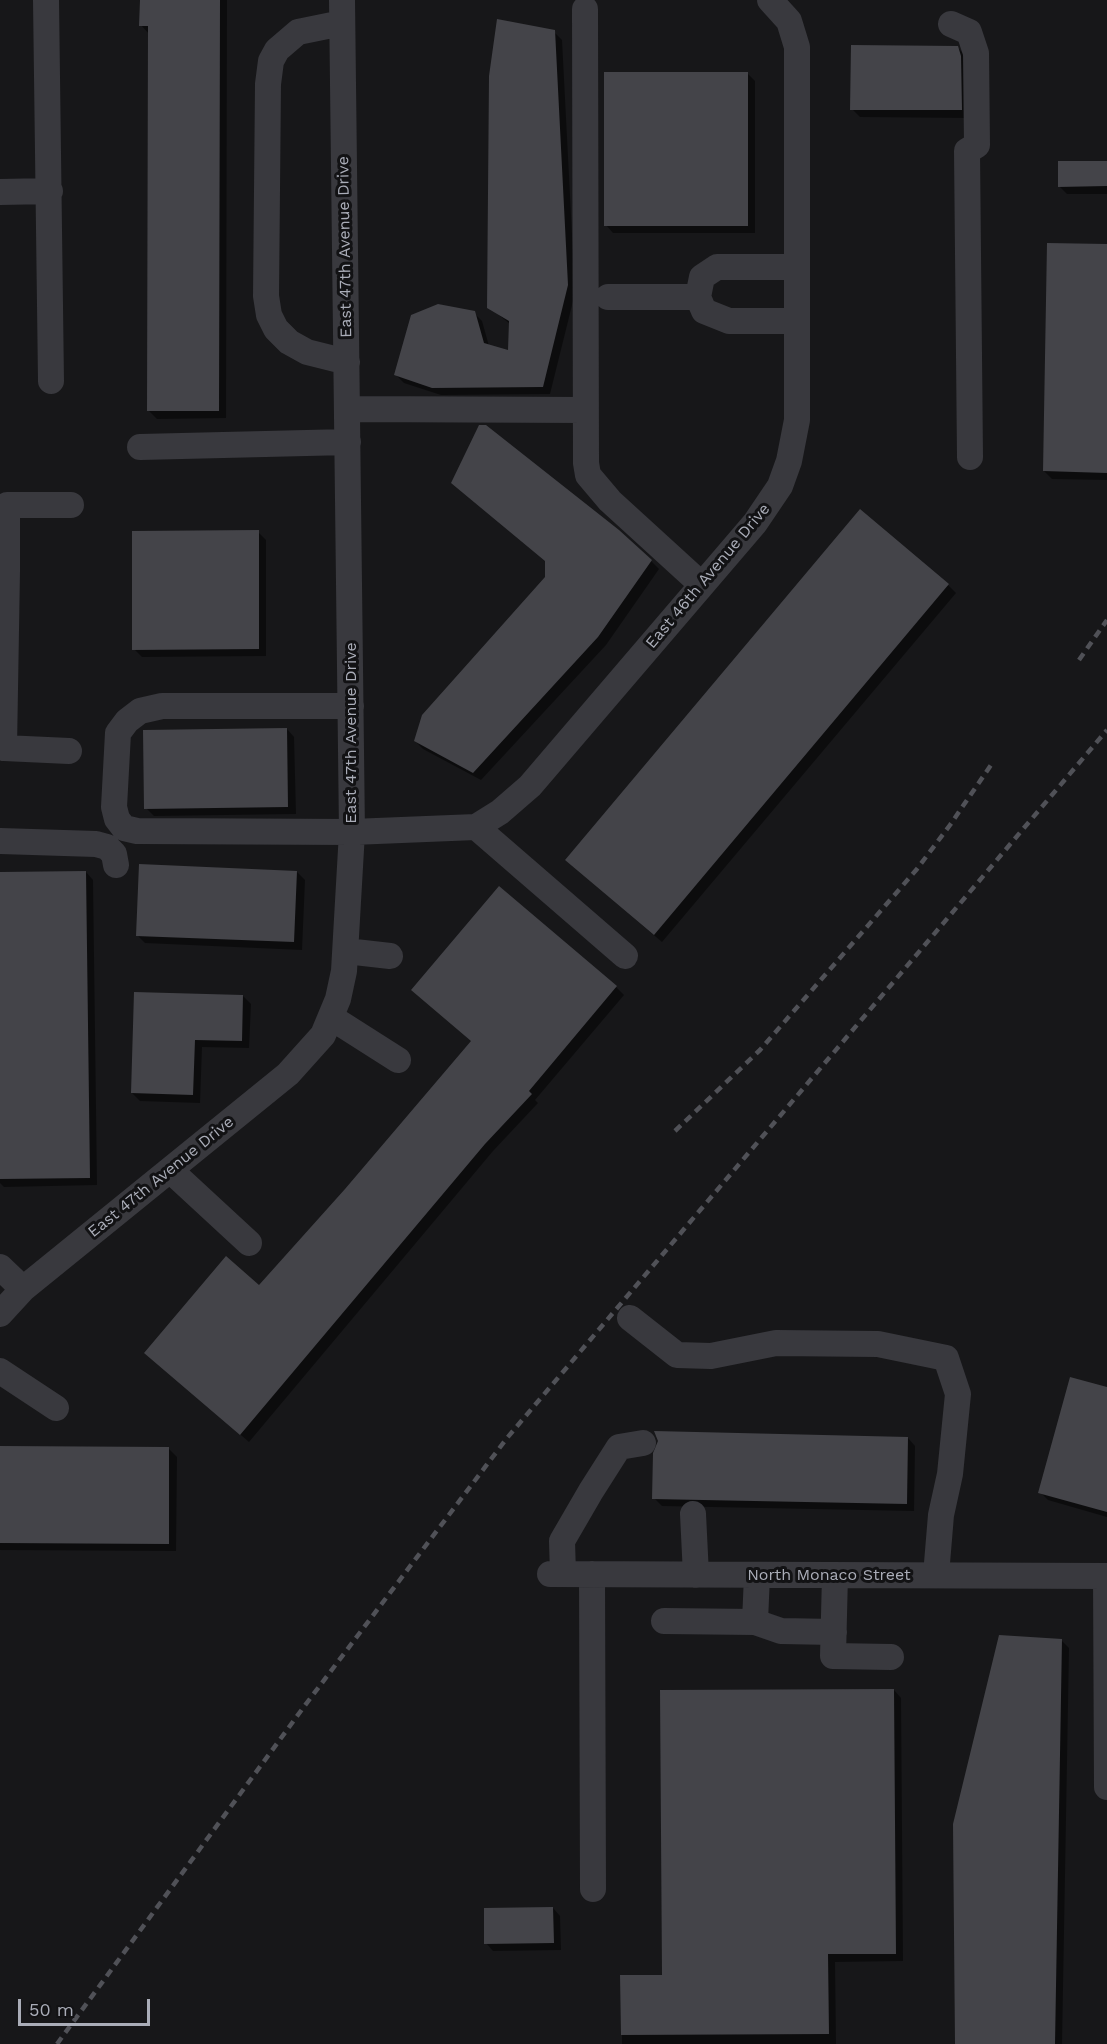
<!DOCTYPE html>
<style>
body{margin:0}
#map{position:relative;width:1107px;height:2044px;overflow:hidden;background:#171719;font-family:"Work Sans",sans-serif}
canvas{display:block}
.scale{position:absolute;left:18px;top:1999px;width:132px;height:27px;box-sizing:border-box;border:3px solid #aaadb8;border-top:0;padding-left:8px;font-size:18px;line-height:21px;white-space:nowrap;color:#aaadb8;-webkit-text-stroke:4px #121214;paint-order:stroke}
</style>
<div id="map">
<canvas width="1107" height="2044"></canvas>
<div class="scale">50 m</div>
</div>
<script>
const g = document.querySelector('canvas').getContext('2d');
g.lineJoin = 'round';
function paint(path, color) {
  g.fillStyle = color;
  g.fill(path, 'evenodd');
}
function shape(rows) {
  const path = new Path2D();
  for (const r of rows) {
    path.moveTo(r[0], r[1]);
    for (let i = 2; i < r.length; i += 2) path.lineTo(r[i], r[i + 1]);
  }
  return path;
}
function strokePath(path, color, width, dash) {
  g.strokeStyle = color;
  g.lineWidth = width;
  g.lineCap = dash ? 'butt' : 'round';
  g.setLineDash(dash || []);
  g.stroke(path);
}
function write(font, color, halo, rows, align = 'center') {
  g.font = font + ' "Work Sans",sans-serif';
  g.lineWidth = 6;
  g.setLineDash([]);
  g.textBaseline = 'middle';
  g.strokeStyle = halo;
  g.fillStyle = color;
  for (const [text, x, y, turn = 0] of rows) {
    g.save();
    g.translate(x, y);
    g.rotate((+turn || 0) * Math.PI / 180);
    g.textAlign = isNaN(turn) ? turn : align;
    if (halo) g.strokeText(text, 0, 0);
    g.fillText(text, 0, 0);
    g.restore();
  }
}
const shadow = shape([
 [141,0,227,0,226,418,157,419,149,411,149,34,141,25],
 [554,32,562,40,575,293,550,394,441,395,404,383,396,375,474,313,482,321,489,346,509,352,510,324,489,307],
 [957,47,965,55,969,118,860,117,852,109],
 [747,73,755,81,755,233,613,233,606,225],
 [1107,163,1107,194,1067,194,1059,186],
 [1107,245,1107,480,1052,479,1044,471],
 [258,532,266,540,266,656,142,657,134,649],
 [651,561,659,569,606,645,481,780,423,749,415,741],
 [948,585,956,593,662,942,575,868],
 [287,729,294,737,296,814,154,816,146,808],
 [86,872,93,880,97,1185,4,1187,0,1183,0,873],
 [297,872,305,880,302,950,145,943,137,935],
 [616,987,624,995,535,1100,538,1103,493,1151,249,1442,154,1360,259,1287,346,1190,472,1041],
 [243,996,251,1004,249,1048,202,1047,200,1103,140,1101,132,1093],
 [1107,1388,1107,1517,1048,1500,1040,1492],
 [908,1438,915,1446,914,1511,662,1506,654,1498],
 [0,1448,169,1449,177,1457,176,1551,0,1550],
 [1061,1640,1069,1648,1062,2044,956,2044],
 [894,1690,901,1698,903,1961,835,1962,836,2044,622,2044,622,1977,664,1977],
 [553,1908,560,1916,561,1950,493,1951,486,1943]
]);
const building = shape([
 [140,0,220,0,219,411,147,411,148,26,139,26],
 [497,19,555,30,568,285,543,387,432,388,394,375,411,315,438,304,475,311,484,343,508,350,509,321,487,308,489,76],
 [851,45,958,46,961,56,962,110,850,110],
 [604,72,748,72,748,226,604,226],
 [1058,161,1107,161,1107,186,1058,187],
 [1047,243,1107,244,1107,473,1043,471],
 [479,425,486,425,619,530,652,560,598,637,473,773,414,741,422,715,545,577,545,561,451,483],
 [860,509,949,584,654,935,565,860],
 [259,530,259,649,132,650,132,531],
 [287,728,288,807,144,809,143,730],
 [139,864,297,871,294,942,136,936],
 [86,871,90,1178,0,1179,0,872],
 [499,886,617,986,529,1091,532,1094,485,1144,240,1435,144,1353,226,1256,259,1285,345,1189,471,1041,411,990],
 [134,992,243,995,242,1041,195,1040,193,1095,131,1093],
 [1070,1377,1107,1387,1107,1512,1038,1493],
 [654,1431,908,1437,907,1504,652,1499,653,1453,658,1441],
 [0,1446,169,1447,169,1544,0,1543],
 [999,1635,1062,1639,1055,2044,955,2044,953,1824],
 [894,1689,896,1954,828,1954,829,2034,621,2035,620,1975,662,1975,660,1690],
 [553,1907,554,1943,484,1944,484,1908]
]);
const minor = shape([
 [46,0,51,381],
 [585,9,586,463,588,475,610,501,702,585],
 [342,23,298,32,277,50,271,61,268,84,266,296,269,315,276,329,289,342,307,352,347,362],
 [951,24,969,32,976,53,977,145,967,151,970,457],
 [0,192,50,191],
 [797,267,717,267,702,277,698,297,704,311,729,321,797,321],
 [608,297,698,297],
 [347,409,585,410],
 [140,447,348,442],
 [7,571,7,505,71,505],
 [0,572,7,571,4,748,69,751],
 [351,706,162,706,140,711,127,721,118,733,114,807,117,819,124,828,137,831,352,832,476,827,500,812,530,786,755,523,780,486,789,461,797,420,797,47,789,21,770,0],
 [476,827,625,956],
 [0,841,96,844,107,847,114,854,116,865],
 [346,951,390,956],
 [332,1018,398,1060],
 [170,1170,249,1243],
 [0,1267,23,1289],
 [0,1314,23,1289,288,1074,323,1035,338,999,344,971,352,832,342,0],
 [630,1318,677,1355,711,1356,776,1343,878,1344,946,1358,958,1394,950,1474,941,1515,936,1575],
 [0,1371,56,1408],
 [693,1514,696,1575],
 [550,1574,1107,1576],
 [563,1574,562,1541,591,1491,619,1447,643,1443],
 [592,1574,593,1889],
 [835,1575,833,1656,891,1657],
 [1106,1576,1107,1787],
 [664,1621,755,1622,757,1575],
 [755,1622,781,1631,834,1632]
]);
const rail = shape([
 [1079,660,1107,620],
 [675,1131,760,1050,917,869,950,825,991,765],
 [57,2044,303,1708,507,1438,1107,730]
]);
const streetNames = [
 ["East 47th Avenue Drive",345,247,-91],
 ["East 46th Avenue Drive",708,576,-50],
 ["East 47th Avenue Drive",351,733,-90],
 ["East 47th Avenue Drive",161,1177,-39],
 ["North Monaco Street",829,1575]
];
paint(shadow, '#0007');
paint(building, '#444449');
strokePath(minor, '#39393e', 26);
strokePath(rail, '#505157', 4.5, [8, 6]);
write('16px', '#aaadb8', '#121214', streetNames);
</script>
